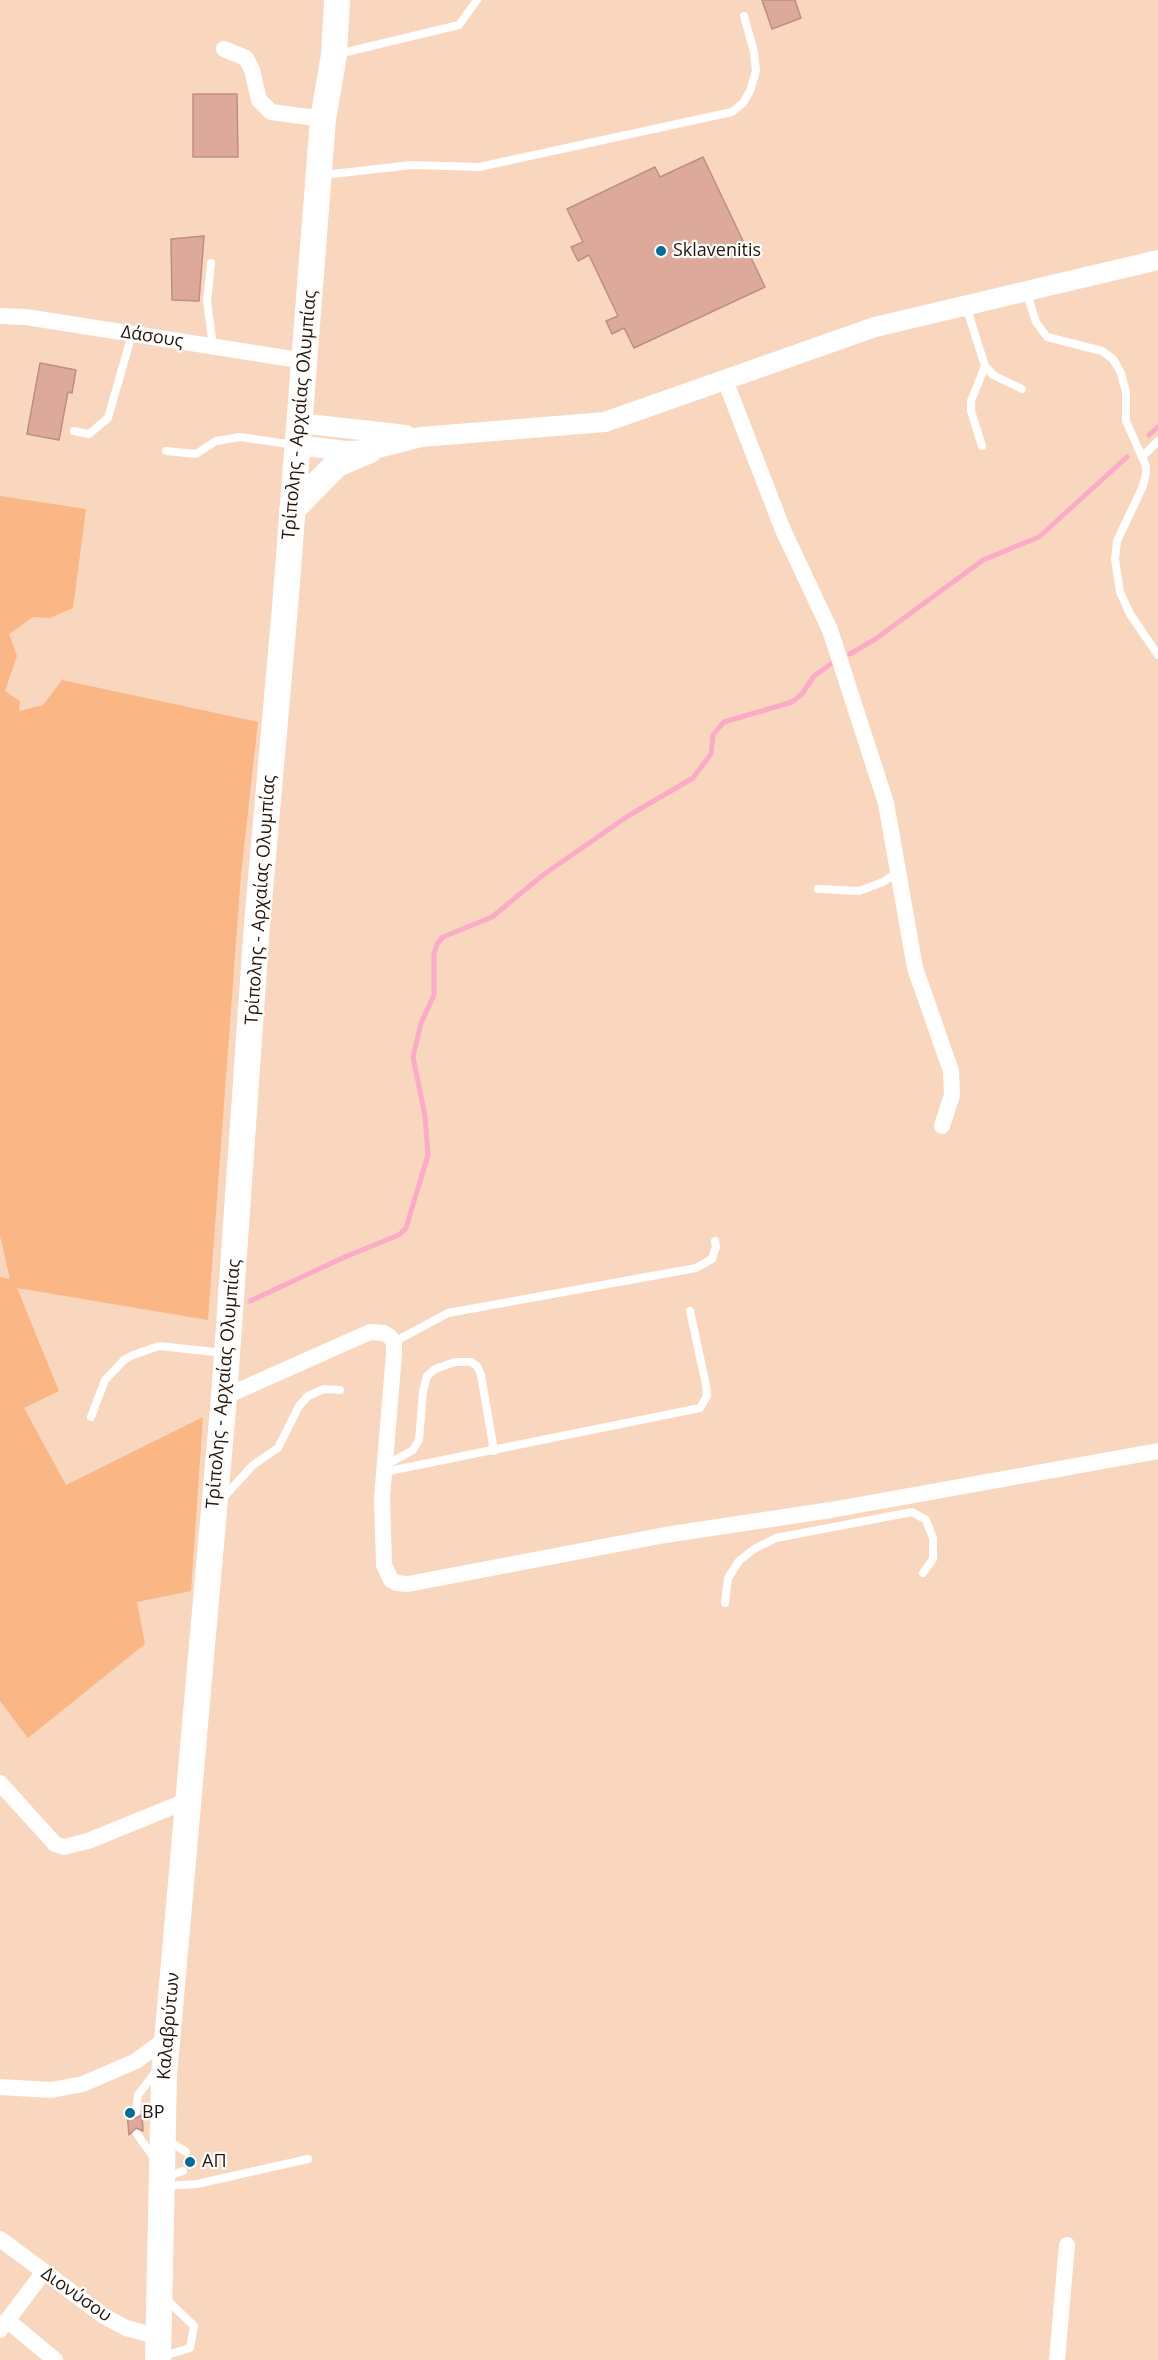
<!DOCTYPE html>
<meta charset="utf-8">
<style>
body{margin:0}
canvas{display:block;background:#f9d6be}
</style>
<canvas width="1158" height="2360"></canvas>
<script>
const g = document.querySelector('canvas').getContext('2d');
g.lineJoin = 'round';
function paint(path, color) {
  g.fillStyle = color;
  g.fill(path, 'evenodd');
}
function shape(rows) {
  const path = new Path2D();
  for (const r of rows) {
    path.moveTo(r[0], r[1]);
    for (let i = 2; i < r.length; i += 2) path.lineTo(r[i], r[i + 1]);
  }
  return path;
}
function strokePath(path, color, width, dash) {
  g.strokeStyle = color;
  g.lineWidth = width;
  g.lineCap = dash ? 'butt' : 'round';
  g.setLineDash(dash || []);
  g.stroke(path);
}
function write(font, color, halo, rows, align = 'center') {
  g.font = font + ' "Open Sans",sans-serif';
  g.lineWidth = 4.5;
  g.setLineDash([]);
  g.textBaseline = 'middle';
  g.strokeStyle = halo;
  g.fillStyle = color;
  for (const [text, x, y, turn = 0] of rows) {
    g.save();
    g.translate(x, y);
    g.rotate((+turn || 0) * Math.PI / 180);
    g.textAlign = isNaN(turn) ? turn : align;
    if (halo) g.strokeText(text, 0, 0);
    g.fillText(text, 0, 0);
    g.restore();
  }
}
const green = shape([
 [0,496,86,509,73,608,50,618,33,617,9,634,17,656,5,691,20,701,19,711,43,705,62,680,258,722,241,874,208,1320,17,1288,59,1391,24,1408,66,1485,203,1417,191,1591,137,1602,145,1644,28,1738,0,1701,0,1277,10,1279,0,1236]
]);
const stream = shape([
 [1149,435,1158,427],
 [850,654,874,640,983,560,1039,537,1127,457],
 [250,1301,347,1256,399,1235,406,1228,428,1155,425,1116,413,1057,421,1023,434,995,434,954,437,944,443,937,492,917,543,875,628,816,693,778,711,754,713,735,724,722,792,702,802,694,814,676,835,661]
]);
const building = shape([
 [762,0,795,0,801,18,772,29,762,0],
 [193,94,237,94,238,157,193,157,193,94],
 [703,157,765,287,634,348,624,328,612,334,606,321,618,316,589,255,578,261,571,247,583,242,567,209,655,167,660,177,703,157],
 [204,236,199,301,172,300,171,239,204,236],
 [40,363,76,370,72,393,68,392,59,440,27,434,40,363],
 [127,2113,136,2118,142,2115,143,2131,136,2128,129,2135,127,2113]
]);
const service = shape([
 [338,54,459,25,477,0],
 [323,175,412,165,479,167,732,112,743,103,750,91,756,71,754,52,744,16],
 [211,263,207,301,213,346],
 [1026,291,1036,322,1047,337,1102,351,1113,359,1121,373,1126,392,1126,421,1146,466,1146,473,1143,486,1117,541,1115,559,1120,592,1130,614,1158,655],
 [966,306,985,366,993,375,1022,389],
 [74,431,89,434,108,418,132,334],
 [982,446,971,411,971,401,985,366],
 [166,451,196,454,216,441,240,437,295,445],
 [1142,457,1158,441],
 [818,889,859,891,883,882,898,872],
 [394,1342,448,1313,696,1268,712,1259,716,1247,715,1241],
 [91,1417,105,1380,124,1360,133,1355,159,1346,224,1353],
 [385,1462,393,1461,413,1450,419,1440,423,1391,427,1376,435,1369,455,1362,471,1362,477,1366,481,1375,494,1451],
 [384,1472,700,1408,707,1396,706,1385,690,1311],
 [222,1499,253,1465,278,1448,299,1406,308,1396,324,1389,340,1390],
 [725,1603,728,1578,739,1561,754,1549,776,1538,912,1512,926,1520,933,1538,933,1559,923,1573],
 [136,2112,138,2095,158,2069],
 [137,2134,156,2161],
 [167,2140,186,2152],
 [166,2177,183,2171],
 [164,2186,197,2184,308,2159],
 [160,2357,190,2348,194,2326,164,2297]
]);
const minor = shape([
 [224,49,246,58,252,70,259,100,271,112,323,119],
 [0,316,26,317,305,361],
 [725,380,783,530,830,630,886,803,915,968,951,1071,952,1095,942,1126],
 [224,1397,370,1332,384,1333,389,1336,394,1342,394,1354,382,1498,384,1565,391,1580,397,1583,408,1584,665,1535,831,1510,1158,1451],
 [0,1783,55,1844,64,1847,88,1841,189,1800],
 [0,2087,51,2090,83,2084,136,2061,167,2038],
 [0,2239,104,2316,126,2328,159,2337],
 [7,2320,55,2360],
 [0,2330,43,2273],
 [1057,2360,1067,2245]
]);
const tertiary = shape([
 [299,423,406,435],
 [297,445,346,451,370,450,421,437,605,422,875,327,1158,260]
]);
const primary = shape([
 [292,510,337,464,370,450],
 [158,2360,164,2075,224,1397,257,924,285,607,323,119,334,55,337,0]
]);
const markers = [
 [661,251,6,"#036c99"],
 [130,2113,6,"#036c99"],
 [190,2162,6,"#036c99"]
];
const poiNames = [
 ["Sklavenitis",673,251],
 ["BP",142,2113],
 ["ΑΠ",202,2162]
];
const streetNames = [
 ["Δάσους",152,337,9],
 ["Τρίπολης - Αρχαίας Ολυμπίας",300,415,-85],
 ["Τρίπολης - Αρχαίας Ολυμπίας",261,900,-86],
 ["Τρίπολης - Αρχαίας Ολυμπίας",224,1384,-85],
 ["Καλαβρύτων",169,2026,-85],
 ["Διονύσου",76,2295,35]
];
paint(green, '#fab685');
strokePath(stream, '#fbabc8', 5);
paint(building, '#dda99b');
strokePath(building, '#bf8e80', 1.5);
strokePath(service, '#fff', 8);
strokePath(minor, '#fff', 16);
strokePath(tertiary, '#fff', 20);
strokePath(primary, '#fff', 26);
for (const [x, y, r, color] of markers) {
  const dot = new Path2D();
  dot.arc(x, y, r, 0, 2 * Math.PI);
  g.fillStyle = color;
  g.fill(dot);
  strokePath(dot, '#fff', 2);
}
write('18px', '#24150a', '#fff', poiNames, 'left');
write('18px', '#24150a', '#fff', streetNames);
</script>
